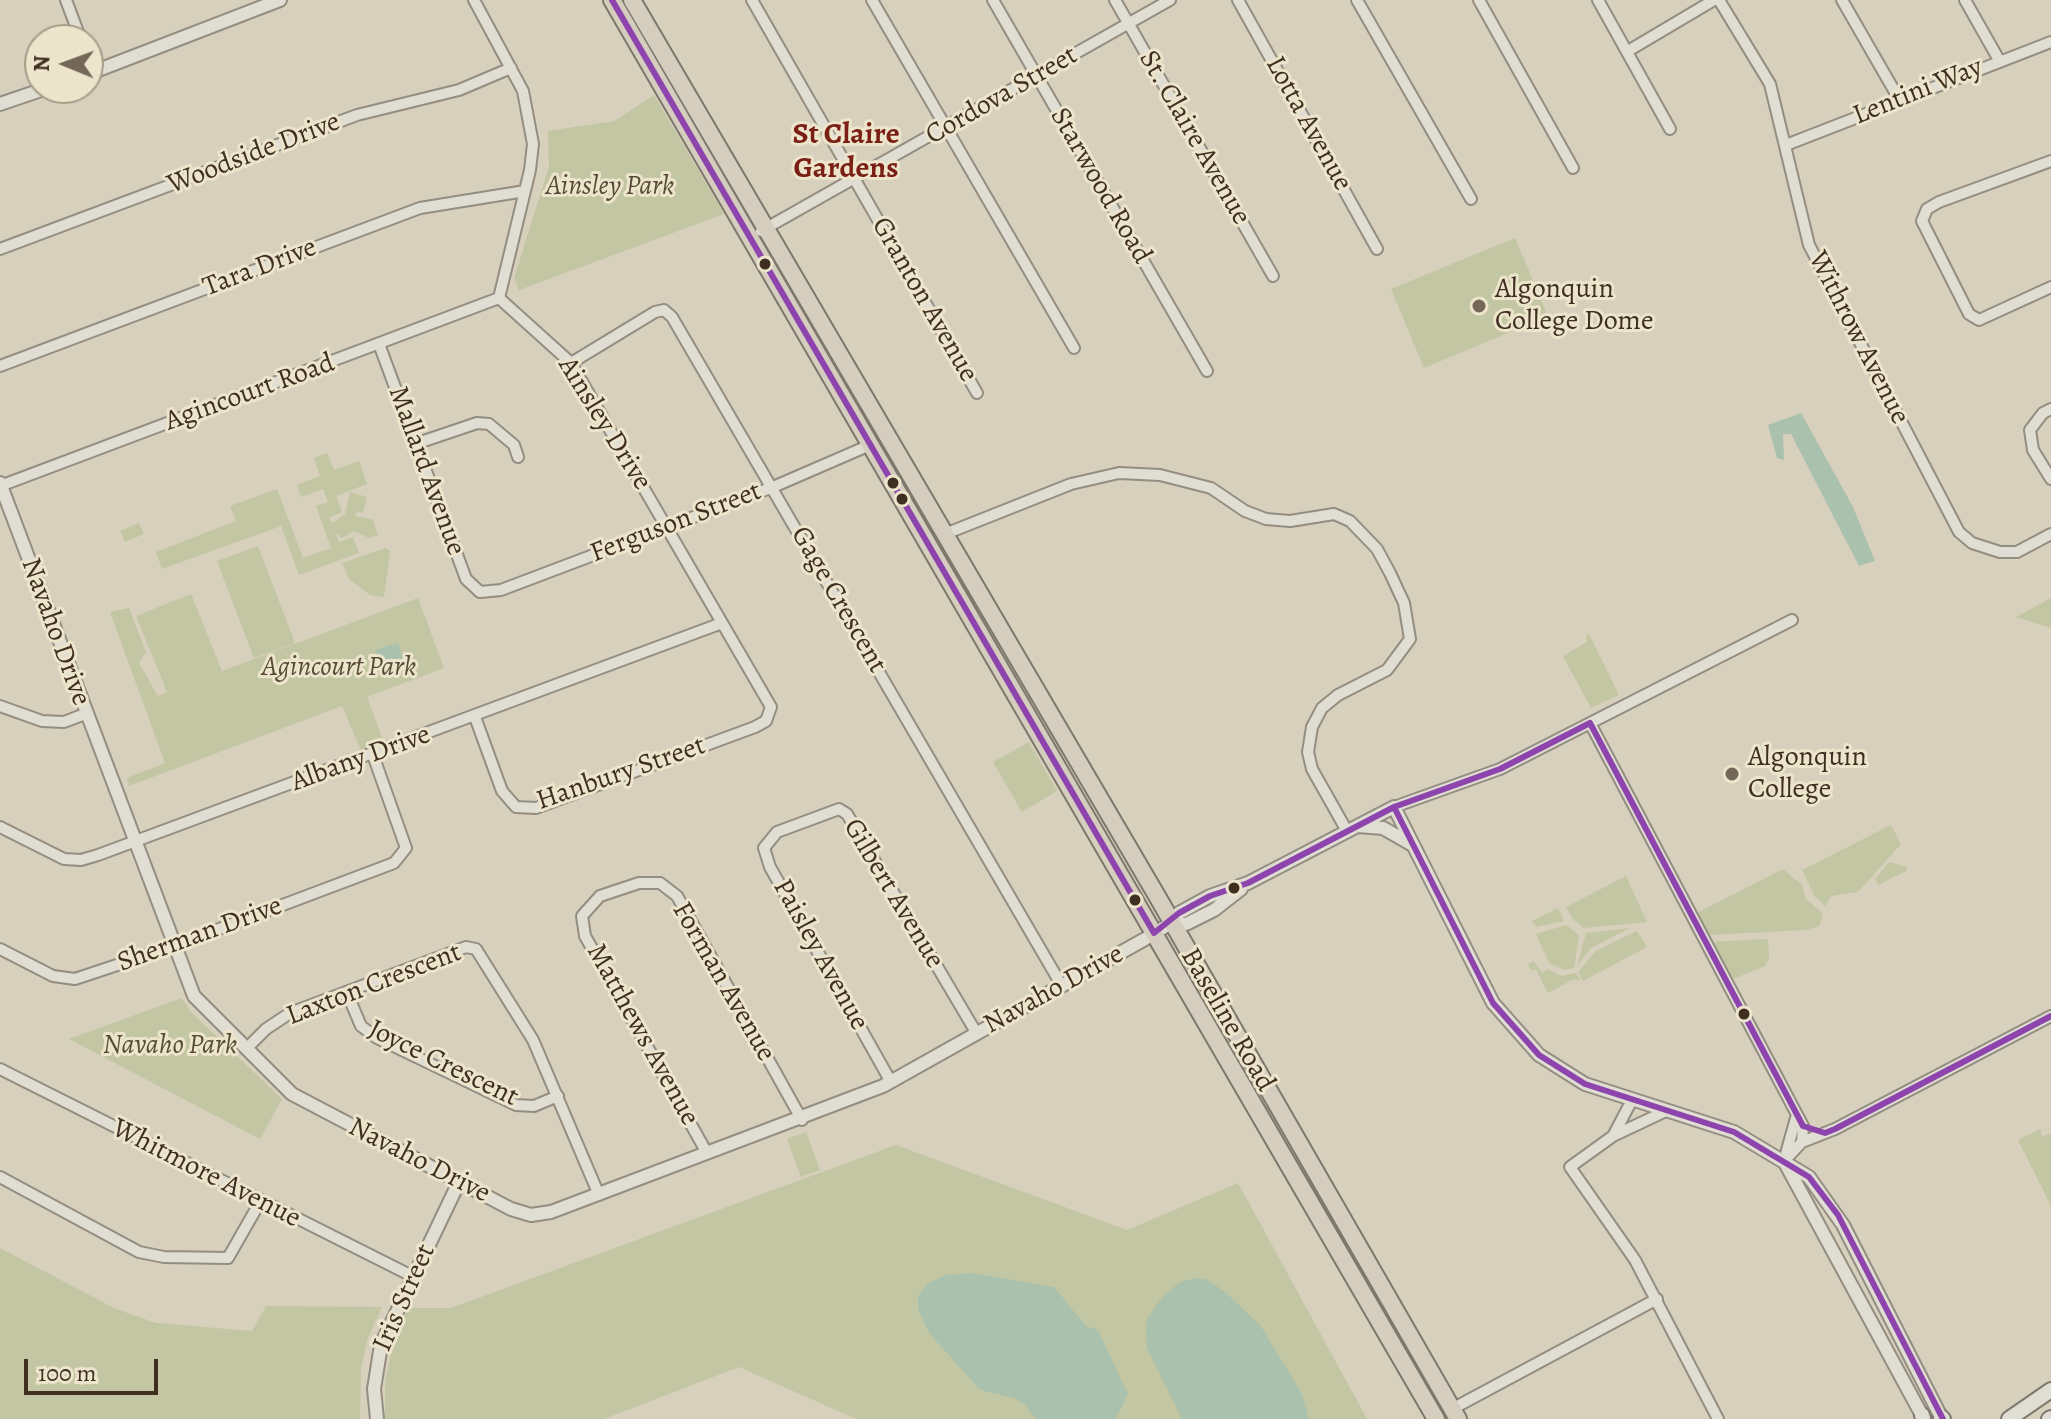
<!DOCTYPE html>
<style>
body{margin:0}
#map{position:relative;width:2051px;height:1419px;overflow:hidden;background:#d7d0bc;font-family:Alegreya,serif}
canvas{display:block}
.north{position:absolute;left:24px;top:24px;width:80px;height:80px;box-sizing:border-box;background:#ede4cc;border:2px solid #a79c88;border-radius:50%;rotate:271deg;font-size:22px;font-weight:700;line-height:32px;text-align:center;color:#3f2f21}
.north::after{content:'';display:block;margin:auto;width:28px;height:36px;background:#746757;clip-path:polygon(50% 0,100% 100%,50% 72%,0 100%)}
.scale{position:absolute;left:24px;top:1359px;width:134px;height:36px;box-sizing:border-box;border:4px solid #3f2f21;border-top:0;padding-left:10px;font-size:24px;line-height:28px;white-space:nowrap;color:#3f2f21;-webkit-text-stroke:6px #ede4cc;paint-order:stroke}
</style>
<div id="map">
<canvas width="2051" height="1419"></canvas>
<div class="north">N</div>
<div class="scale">100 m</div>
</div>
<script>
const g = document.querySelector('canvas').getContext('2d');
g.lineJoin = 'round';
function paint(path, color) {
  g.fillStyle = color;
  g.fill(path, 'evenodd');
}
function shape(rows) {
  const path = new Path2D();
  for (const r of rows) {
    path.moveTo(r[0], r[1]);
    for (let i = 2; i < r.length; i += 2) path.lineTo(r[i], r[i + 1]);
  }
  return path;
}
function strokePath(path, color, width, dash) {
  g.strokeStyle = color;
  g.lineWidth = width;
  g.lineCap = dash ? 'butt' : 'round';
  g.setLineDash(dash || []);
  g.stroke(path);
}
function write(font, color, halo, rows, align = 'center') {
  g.font = font + ' Alegreya,serif';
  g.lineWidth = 6;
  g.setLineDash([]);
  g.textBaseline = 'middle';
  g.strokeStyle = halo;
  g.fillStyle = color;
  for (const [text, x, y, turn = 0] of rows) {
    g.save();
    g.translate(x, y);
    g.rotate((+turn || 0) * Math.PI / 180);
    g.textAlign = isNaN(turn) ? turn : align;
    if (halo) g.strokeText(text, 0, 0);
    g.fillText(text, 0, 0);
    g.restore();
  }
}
const green = shape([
 [654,95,724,214,519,290,514,278,549,167,548,131,615,121],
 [1515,238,1548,316,1424,368,1391,289],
 [875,427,1065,754,1063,755,1044,729,870,430],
 [327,453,334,470,359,461,367,484,336,496,342,512,329,518,332,523,345,514,350,492,367,497,363,513,357,511,355,516,373,520,378,535,369,538,354,531,342,538,335,533,339,542,353,537,359,553,299,575,281,526,162,569,156,552,236,521,230,506,277,489,303,558,331,548,316,506,328,502,323,489,301,497,297,485,320,476,314,458],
 [139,523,144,534,125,542,120,531],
 [258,546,295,643,254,658,217,561],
 [386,548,390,551,384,597,370,595,349,579,342,563],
 [191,594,222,671,418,598,444,668,367,697,386,748,363,755,342,706,129,786,127,778,165,763,110,612,129,608,146,652,139,663,158,696,167,692,136,616],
 [2051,598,2051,628,2016,617],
 [1589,634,1619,695,1591,708,1563,656,1587,642,1586,636],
 [1029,742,1057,791,1022,812,993,762],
 [1891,825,1901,844,1858,892,1831,896,1825,906,1814,895,1802,870],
 [1889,862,1907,867,1906,871,1878,885,1875,879],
 [1783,869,1802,885,1806,899,1823,914,1819,926,1806,930,1709,935,1697,913],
 [1626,876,1647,922,1584,928,1573,919,1566,907],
 [1558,908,1564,921,1536,927,1532,921],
 [1566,925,1579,935,1574,968,1564,970,1549,963,1536,934],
 [1630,928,1591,948,1577,966,1586,933],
 [1637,931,1647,947,1583,981,1578,972,1596,951],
 [1768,939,1769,959,1765,966,1733,979,1713,942],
 [1534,961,1542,973,1547,969,1561,976,1576,973,1581,981,1574,979,1548,993,1536,969,1531,971,1528,964],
 [182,998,190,1011,282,1099,260,1139,69,1039],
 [1215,1021,1239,1057,1379,1300,1376,1302],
 [2040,1129,2042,1137,2051,1133,2051,1206,2018,1140],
 [806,1132,820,1170,801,1177,787,1139],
 [896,1145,1127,1230,1238,1183,1367,1419,856,1419,739,1367,604,1419,385,1419,385,1382,393,1344,407,1308,451,1308],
 [0,1248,116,1309,156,1323,252,1331,266,1306,382,1307,368,1338,361,1369,360,1419,0,1419]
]);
const water = shape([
 [1801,413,1853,507,1875,561,1859,566,1791,434,1783,434,1784,460,1777,458,1768,425],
 [398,643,403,659,379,666,375,650],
 [973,1273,1054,1287,1086,1326,1098,1330,1128,1394,1116,1419,1035,1419,1025,1405,1014,1398,980,1390,929,1333,918,1309,918,1296,927,1284,946,1275],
 [1197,1278,1208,1280,1225,1292,1260,1325,1302,1394,1309,1419,1182,1419,1147,1348,1146,1329,1147,1319,1163,1296,1180,1282]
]);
const minor = shape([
 [66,0,81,40],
 [474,0,523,91,533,144,530,170,499,298],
 [752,0,977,393],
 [872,0,1074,348],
 [993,0,1207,371],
 [1115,0,1273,276],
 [1238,0,1377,249],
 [1357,0,1471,199],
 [1479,0,1573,168],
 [1598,0,1670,129],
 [1719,0,1770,84,1809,245,1959,532,1972,543,2000,552,2017,552,2051,534],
 [1842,0,1899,99],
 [1965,0,1999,60],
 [1628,51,1714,0],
 [88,57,93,72],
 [1786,145,2051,42],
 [2051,161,1939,202,1927,209,1922,221,1969,314,1979,320,2051,287],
 [761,231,1170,0],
 [0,249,357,115,459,90,511,68],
 [379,344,466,579,480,592,501,590,773,487,870,445],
 [571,363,655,312,664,310,672,317,1062,986],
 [0,366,420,208,525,191],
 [2051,409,2043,413,2030,430,2033,450,2051,479],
 [418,443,477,423,489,424,514,445,518,457],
 [0,486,499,298],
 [945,534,1071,484,1119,473,1160,475,1211,488,1245,511,1266,519,1290,521,1334,514,1350,521,1377,549,1390,573,1404,603,1410,639,1387,670,1338,695,1322,708,1312,727,1308,752,1312,769,1347,831],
 [0,706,42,721,64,722,85,714],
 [475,717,502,791,516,807,536,808,755,727,766,721,771,707,571,363,499,298],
 [1590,723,1803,1126,1802,1142,1784,1161],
 [1394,807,1500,769,1792,620],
 [0,827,64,859,81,860,98,855,722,623],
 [0,949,53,976,75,979,174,946,394,863,406,848,373,755],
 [347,993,361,1026,377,1038,516,1105,534,1106,558,1096],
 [246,1049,266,1029,290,1013,466,947,476,949,533,1040,599,1195],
 [0,1069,412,1276],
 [891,1082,770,867,764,848,777,832,839,809,847,814,977,1034],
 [1666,1111,1613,1136,1570,1167,1635,1260,1718,1419],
 [1613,1136,1632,1100],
 [1802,1142,1835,1129,2051,1016],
 [707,1153,585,936,582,916,600,896,639,883,660,883,677,896,802,1120],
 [1784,1161,1796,1118],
 [0,1177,139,1252,164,1257,228,1258,260,1202],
 [1452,1409,1657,1299]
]);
const tertiary = shape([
 [88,74,280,0],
 [0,104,47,88],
 [0,483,194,996,292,1094,511,1209,531,1215,551,1212,883,1086,1145,939,1171,923,1179,913,1210,896,1248,883,1394,807,1493,1003,1539,1055,1585,1084,1734,1132,1809,1177,1843,1225,1942,1419],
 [1358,826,1383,828,1411,844],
 [1171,923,1186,924,1214,910,1241,889],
 [1784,1161,1924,1419],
 [377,1419,374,1389,381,1345,459,1182]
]);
const secondary = shape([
 [1922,1415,1923,1419],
 [1941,1417,1943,1419],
 [2009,1419,2051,1390],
 [2049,1419,2051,1418]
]);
const primary = shape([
 [612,0,1436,1419],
 [632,0,1157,896,1458,1419]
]);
const bus1 = shape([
 [612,0,1154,933],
 [1590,723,1803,1126,1825,1133,1835,1129,2051,1016],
 [1394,807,1493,1003,1539,1055,1585,1084,1734,1132,1809,1177,1838,1215,1943,1419],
 [1154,933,1179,913,1210,896,1248,883,1394,807,1500,769,1590,723]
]);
const markers = [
 [765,264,7,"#3f2f21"],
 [1479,306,8,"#746757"],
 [893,483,7,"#3f2f21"],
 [902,499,7,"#3f2f21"],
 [1732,774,8,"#746757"],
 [1234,888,7,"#3f2f21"],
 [1135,900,7,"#3f2f21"],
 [1744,1014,7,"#3f2f21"]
];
const streetNames = [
 ["Lentini Way",1918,92,-22],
 ["Cordova Street",1002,96,-30],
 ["Lotta Avenue",1308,124,61],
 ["St. Claire Avenue",1194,138,60],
 ["Woodside Drive",254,154,-21],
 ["Starwood Road",1100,186,60],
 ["Tara Drive",260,268,-21],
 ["Granton Avenue",924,300,60],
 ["Withrow Avenue",1858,338,63],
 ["Agincourt Road",250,393,-20],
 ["Ainsley Drive",604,424,58],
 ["Mallard Avenue",426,471,70],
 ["Ferguson Street",676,523,-21],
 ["Gage Crescent",838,600,60],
 ["Navaho Drive",55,632,70],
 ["Albany Drive",361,759,-20],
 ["Hanbury Street",621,774,-19],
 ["Gilbert Avenue",893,894,59],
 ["Sherman Drive",200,935,-20],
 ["Paisley Avenue",820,955,61],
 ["Forman Avenue",723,982,60],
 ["Laxton Crescent",374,985,-21],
 ["Navaho Drive",1054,990,-29],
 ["Baseline Road",1227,1020,60],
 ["Matthews Avenue",642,1035,61],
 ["Joyce Crescent",443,1064,26],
 ["Navaho Drive",419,1161,27],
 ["Whitmore Avenue",206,1174,27],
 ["Iris Street",405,1298,-66]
];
const parkNames = [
 ["Ainsley Park",610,187],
 ["Agincourt Park",339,668],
 ["Navaho Park",170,1046]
];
const poiNames = [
 ["Algonquin",1495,290],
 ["College Dome",1495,322],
 ["Algonquin",1748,758],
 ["College",1748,790]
];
const neighbourhoodNames = [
 ["St Claire",846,136],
 ["Gardens",846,170]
];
paint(green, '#c3c6a2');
paint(water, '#aac1ad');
strokePath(minor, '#948d81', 14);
strokePath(tertiary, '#948d81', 16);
strokePath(secondary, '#7e786c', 18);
strokePath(primary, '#7e786c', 20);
strokePath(minor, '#e0ddd3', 10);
strokePath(tertiary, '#e0ddd3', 12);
strokePath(secondary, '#e0ddd3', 14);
strokePath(primary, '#d5cdbe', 16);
strokePath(bus1, '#8e44ad', 6);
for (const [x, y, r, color] of markers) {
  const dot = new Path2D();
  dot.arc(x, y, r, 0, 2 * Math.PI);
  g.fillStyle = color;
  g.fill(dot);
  strokePath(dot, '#ede4cc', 3);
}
write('28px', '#3f2f21', '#ede4cc', streetNames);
write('italic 28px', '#564c36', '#ede4cc', parkNames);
write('28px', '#3f2f21', '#ede4cc', poiNames, 'left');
write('bold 30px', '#7a1f14', '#ede4cc', neighbourhoodNames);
</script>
